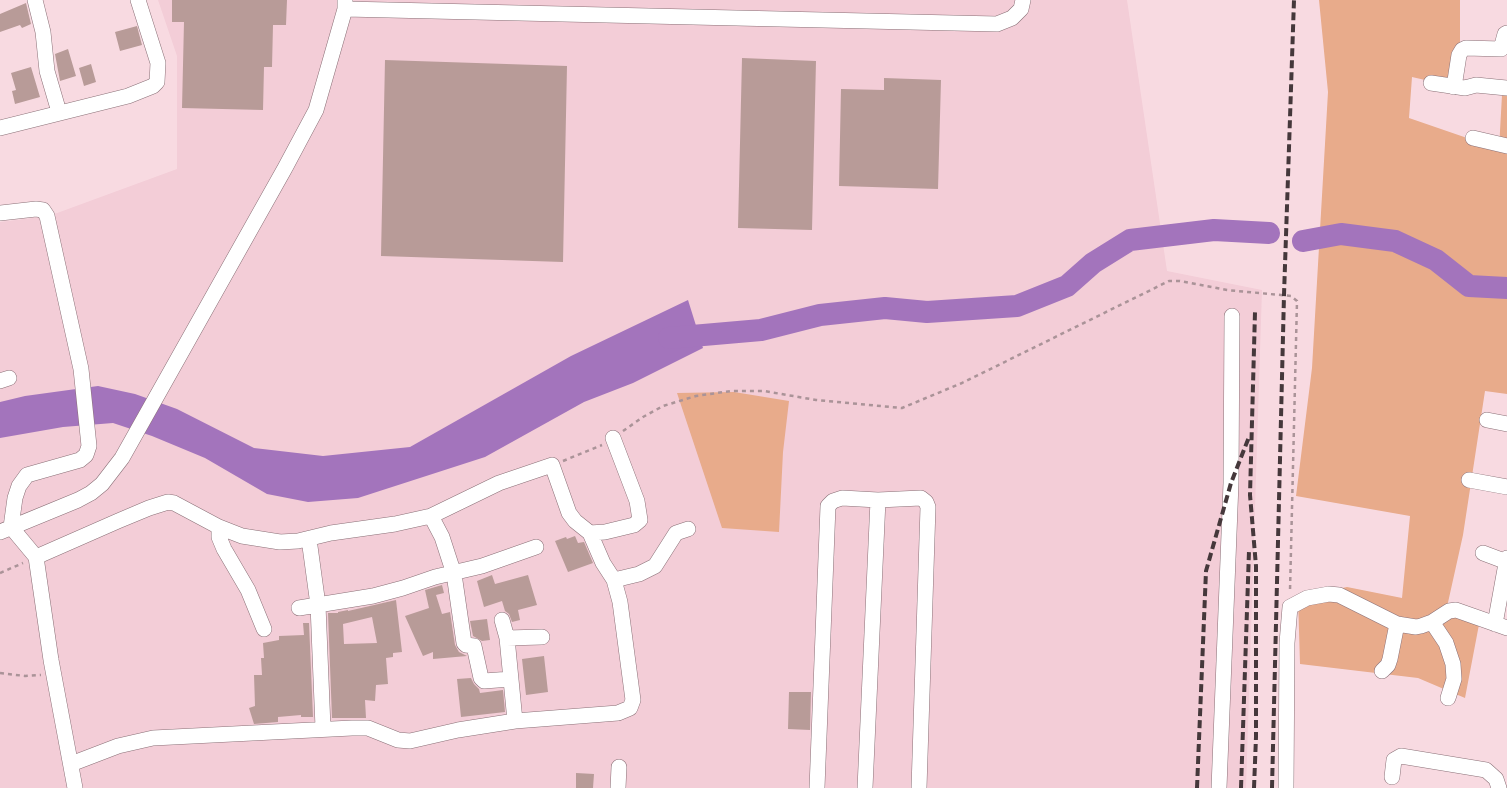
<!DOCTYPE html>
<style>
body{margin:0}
canvas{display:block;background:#f8dae1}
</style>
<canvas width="1507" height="788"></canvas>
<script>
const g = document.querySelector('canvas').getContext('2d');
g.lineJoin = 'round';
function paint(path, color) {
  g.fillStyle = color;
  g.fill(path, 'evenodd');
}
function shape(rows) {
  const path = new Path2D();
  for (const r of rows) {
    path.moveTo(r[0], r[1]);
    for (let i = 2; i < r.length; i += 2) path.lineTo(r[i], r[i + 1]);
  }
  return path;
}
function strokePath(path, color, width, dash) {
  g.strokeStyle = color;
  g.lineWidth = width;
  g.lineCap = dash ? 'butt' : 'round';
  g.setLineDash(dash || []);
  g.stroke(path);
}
const built = shape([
 [158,0,1127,0,1167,271,1262,290,1246,788,0,788,0,222,49,216,177,169,177,56]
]);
const green = shape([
 [1319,0,1460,0,1460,88,1412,77,1409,118,1499,149,1502,95,1507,96,1507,394,1485,391,1463,535,1447,607,1481,614,1465,698,1418,678,1300,664,1298,597,1347,587,1402,598,1410,516,1296,496,1312,368,1328,92],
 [734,392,789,401,783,452,779,532,722,528,677,393]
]);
const water = shape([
 [688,300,703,348,633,383,584,402,485,457,358,498,308,502,267,494,205,458,152,436,113,423,63,427,0,438,0,402,25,396,98,386,135,394,177,409,254,448,323,456,410,447,571,356]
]);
const river = shape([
 [1303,241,1341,234,1395,241,1436,260,1469,286,1507,288],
 [669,338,761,330,820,315,885,308,927,312,1017,306,1067,286,1093,263,1130,240,1214,230,1269,233]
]);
const building = shape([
 [172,0,287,0,286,25,273,25,272,67,264,67,263,110,182,108,184,22,172,22],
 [26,3,31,24,22,28,20,25,0,32,0,14],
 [137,26,142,45,120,51,115,32],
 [68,49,76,76,60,81,55,54],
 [742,58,816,61,812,230,738,228],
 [385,60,567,66,563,262,381,256],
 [91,64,96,82,84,86,79,68],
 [31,67,40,97,15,104,12,91,16,90,11,73],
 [884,78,941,80,938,189,839,186,841,89,884,90],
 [575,536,578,543,584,542,593,563,568,572,555,541,566,537,567,539],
 [492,575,495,584,528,575,537,605,518,610,520,620,512,622,509,614,505,611,502,601,484,607,477,581],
 [442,585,444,593,436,595,442,614,450,612,455,645,459,652,467,656,433,659,433,652,423,656,405,616,429,608,425,590],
 [396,600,402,652,393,653,393,657,386,658,388,684,376,685,375,701,365,700,366,718,332,718,328,613,338,613,338,612,348,610,348,611],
 [372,617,377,643,344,644,343,624],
 [487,619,490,640,482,641,473,636,470,621],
 [303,623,309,623,313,717,301,717,301,715,278,717,278,722,254,724,249,708,255,706,254,675,262,675,261,658,264,658,263,643,279,640,279,636,304,635],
 [544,656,548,692,526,695,522,659],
 [471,678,474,684,479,689,480,693,503,690,505,712,461,717,457,679],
 [789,692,811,692,810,730,788,729],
 [576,773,594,774,593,788,576,788]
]);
const path = shape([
 [623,431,643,417,663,406,696,396,731,391,764,391,816,400,902,408,962,383,1169,281,1180,281,1227,290,1291,296,1297,301,1290,591],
 [563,461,602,445],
 [0,573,23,563],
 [0,673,25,676,41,675]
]);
const minor = shape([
 [35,0,43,32,47,71,59,112],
 [345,9,997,24,1012,18,1021,9,1023,0],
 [1431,83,1465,88,1476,85,1507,88],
 [1454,87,1459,55,1462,50,1466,48,1501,49,1505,34,1507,33],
 [0,128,128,96,153,86,157,82,158,63,138,0],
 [1473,138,1507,146],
 [0,213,36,209,43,210,47,216,81,369,89,446,86,455,80,460,27,475,19,486,15,498,11,527,36,557,51,660,75,788],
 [0,381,9,378],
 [1487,420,1507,424],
 [1469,480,1507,487],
 [431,516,442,537,454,574,464,643,466,645,474,646,481,678,484,681,511,679],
 [219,527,219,537,224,549,248,590,264,629],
 [0,532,78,500,91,493,102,484,122,458,285,168,316,110,345,9,345,0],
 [590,533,605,532,634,525,640,520,637,501,613,438],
 [309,539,318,605,323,728],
 [1483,553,1507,562],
 [36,557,118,521,149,508,168,502,174,503,219,527,242,536,280,542,298,541,331,533,395,524,431,516,499,483,552,465,569,513,575,521,590,533,603,563,614,580,620,602,633,700,630,708,618,713,515,721,458,730,410,741,398,740,368,728,352,728,153,738,118,746,71,764],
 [614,580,639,574,655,566,676,533,688,529],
 [299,608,373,596,403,588,435,577,482,566,536,547],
 [502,620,507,638,515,721],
 [1432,622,1446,643,1453,664,1454,679,1448,698],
 [1495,624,1507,558],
 [507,638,542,637],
 [1382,671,1388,665,1390,659,1397,624],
 [1392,777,1394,760,1401,756,1486,770,1496,779,1499,788],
 [618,788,619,767],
 [817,788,828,506,833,501,842,498,878,500,921,498,926,502,928,507,919,788],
 [865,788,878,500],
 [1219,788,1231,483,1232,316],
 [1286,788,1287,643,1290,607,1307,598,1329,594,1339,595,1397,624,1416,627,1421,626,1432,622,1449,611,1456,610,1507,628]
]);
const rail = shape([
 [1197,788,1206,571,1231,483,1249,437],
 [1241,788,1249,551],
 [1254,788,1256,737,1256,566,1250,495,1255,312],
 [1272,788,1284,295,1294,0]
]);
paint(built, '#f3cdd7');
paint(green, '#e8ab8b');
paint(water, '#a374bc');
strokePath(river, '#a374bc', 22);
paint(building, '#b89b98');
strokePath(minor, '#8a7077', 16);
strokePath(path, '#aa9398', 2.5, [4, 4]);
strokePath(minor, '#fff', 15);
strokePath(rail, '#45383b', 4, [8, 4]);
</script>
